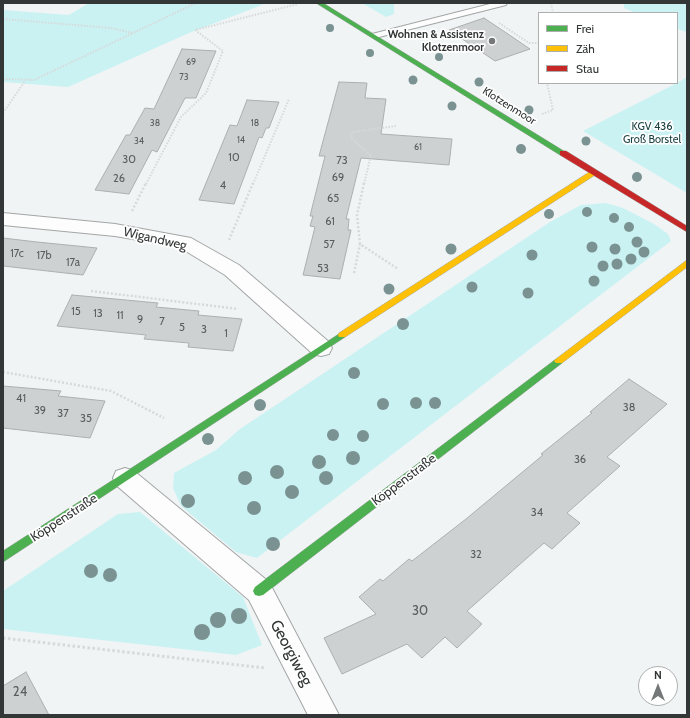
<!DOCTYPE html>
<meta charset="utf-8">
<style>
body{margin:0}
#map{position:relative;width:690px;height:718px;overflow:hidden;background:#f0f4f4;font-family:Cabin,sans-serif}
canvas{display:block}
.frame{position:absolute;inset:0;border:4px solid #333636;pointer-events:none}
.legend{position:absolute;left:538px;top:12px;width:140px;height:72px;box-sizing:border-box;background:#fff;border:1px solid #adafaf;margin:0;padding:5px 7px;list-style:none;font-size:12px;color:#333636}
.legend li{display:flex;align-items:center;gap:8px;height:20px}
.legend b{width:20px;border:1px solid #adafaf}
.north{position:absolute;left:638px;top:666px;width:40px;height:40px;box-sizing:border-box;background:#fff;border:1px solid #adafaf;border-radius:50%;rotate:0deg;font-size:11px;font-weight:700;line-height:16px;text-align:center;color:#333636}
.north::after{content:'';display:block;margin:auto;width:14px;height:18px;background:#757878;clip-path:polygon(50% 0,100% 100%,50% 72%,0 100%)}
</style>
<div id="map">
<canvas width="690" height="718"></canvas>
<div class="frame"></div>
<ul class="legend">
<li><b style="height:5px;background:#4caf50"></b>Frei</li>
<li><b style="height:5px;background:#ffc107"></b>Zäh</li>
<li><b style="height:5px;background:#c62828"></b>Stau</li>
</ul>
<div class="north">N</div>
</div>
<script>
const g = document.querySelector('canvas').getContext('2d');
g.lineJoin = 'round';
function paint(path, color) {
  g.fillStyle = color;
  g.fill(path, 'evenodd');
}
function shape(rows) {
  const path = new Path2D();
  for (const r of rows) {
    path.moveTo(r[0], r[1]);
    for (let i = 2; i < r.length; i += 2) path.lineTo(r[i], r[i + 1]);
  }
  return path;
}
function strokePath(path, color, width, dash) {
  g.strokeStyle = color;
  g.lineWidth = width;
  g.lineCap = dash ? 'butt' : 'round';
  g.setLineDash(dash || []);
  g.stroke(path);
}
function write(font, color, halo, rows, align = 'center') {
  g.font = font + ' Cabin,sans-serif';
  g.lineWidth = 3.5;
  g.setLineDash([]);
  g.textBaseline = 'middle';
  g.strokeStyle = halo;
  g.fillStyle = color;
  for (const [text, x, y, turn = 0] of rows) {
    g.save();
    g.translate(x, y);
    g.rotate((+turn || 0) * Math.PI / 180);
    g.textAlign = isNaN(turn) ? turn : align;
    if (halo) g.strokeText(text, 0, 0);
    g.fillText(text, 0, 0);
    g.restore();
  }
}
const green = shape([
 [89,3,267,3,189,33,68,87,3,82,3,10,69,15],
 [362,3,394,3,394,14,386,17],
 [624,3,687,3,687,32,677,29,677,13,636,13,624,8],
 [687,77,687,193,583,131,677,83],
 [606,203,623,208,654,224,668,234,671,241,257,558,236,552,181,506,173,488,174,473,216,450,240,429,550,222,581,205],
 [140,512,243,597,262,645,236,655,3,629,3,591,118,514]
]);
const building = shape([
 [484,18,508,34,530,49,495,61,449,30,484,18],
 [182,49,216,51,196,98,185,98,157,152,152,150,129,194,95,190,126,135,130,135,145,108,154,109,182,49],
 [339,82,367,83,365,98,386,99,381,134,452,139,449,165,361,158,346,219,349,219,348,230,351,230,340,279,303,275,315,227,310,226,313,216,310,216,325,156,319,156,339,82],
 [247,100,279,102,269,128,266,128,262,138,259,137,234,204,199,200,230,125,237,126,247,100],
 [3,238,37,242,97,248,83,275,3,266,3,238],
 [72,295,158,303,156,307,199,311,198,315,242,319,233,351,188,347,189,343,144,339,146,335,57,326,72,295],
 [629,379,667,404,607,457,620,466,567,513,580,523,552,549,544,543,467,611,482,624,457,648,445,637,422,658,407,644,342,674,324,638,376,614,359,597,380,579,383,581,409,559,412,561,466,519,543,455,541,454,592,413,590,412,629,379],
 [3,386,61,391,58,396,105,401,90,438,3,428,3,386],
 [26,672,49,715,3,715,3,686,26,672]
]);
const pathFar2 = shape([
 [551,3,553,13],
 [3,19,111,28,133,33,196,3],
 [499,23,529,43,539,43],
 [3,79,34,80,133,33],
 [3,113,25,81],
 [542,114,553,110,547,83],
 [146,184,181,117,206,93,223,51,195,30,298,4],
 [253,184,289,99],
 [364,184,371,155,351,138,352,132,396,126]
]);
const pathFar1 = shape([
 [364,183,357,215,360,244,398,269],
 [132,211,146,183],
 [229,240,253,183],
 [354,273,360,244],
 [91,291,238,309],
 [3,372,111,391,164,418]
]);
const path = shape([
 [3,638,265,668]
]);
const lane = shape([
 [494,3,507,3,506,5,375,38,371,36,372,34,494,3]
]);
const street = shape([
 [3,213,115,224,191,238,239,265,329,342,332,348,329,354,321,356,313,354,225,275,179,247,115,236,3,225,3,213],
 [125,468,134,471,269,582,339,715,308,715,249,600,116,485,113,478,116,471,125,468]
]);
const fast = shape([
 [316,3,323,3,567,153,566,155,560,155,316,3],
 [342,332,345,333,346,335,345,337,3,562,3,551,342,332],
 [559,358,564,361,562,363,263,595,259,596,255,595,253,591,255,587,556,359,559,358]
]);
const slow = shape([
 [591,171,597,171,598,173,345,337,339,337,338,335,339,333,591,171],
 [687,260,687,267,562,363,556,363,554,361,556,359,687,260]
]);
const jam = shape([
 [560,151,566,151,687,226,687,232,560,155,560,151]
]);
const trees = [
 [330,28,4],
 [370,53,4],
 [439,57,4],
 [413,80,4.5],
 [479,82,4.5],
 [452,106,4.5],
 [529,110,4.5],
 [586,141,4.5],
 [521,149,5],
 [637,177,5],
 [587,212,5],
 [549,214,5],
 [614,218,5],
 [629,227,5],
 [637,242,5.5],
 [592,247,5.5],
 [451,249,5.5],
 [615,249,5.5],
 [644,252,5.5],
 [532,255,5.5],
 [631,259,5.5],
 [617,264,5.5],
 [603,266,5.5],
 [594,281,5.5],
 [472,287,5.5],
 [389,289,5.5],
 [528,293,5.5],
 [403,324,6],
 [354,373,6],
 [416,403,6],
 [435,403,6],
 [383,404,6],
 [260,405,6],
 [333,435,6],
 [363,436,6],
 [208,439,6],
 [353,458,7],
 [319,462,7],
 [277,472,7],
 [245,478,7],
 [326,478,7],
 [292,492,7],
 [188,501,7],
 [254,508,7],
 [273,544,7],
 [91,571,7],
 [110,575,7],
 [239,616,8],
 [218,620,8],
 [202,632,8]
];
const markers = [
 [492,41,4,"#757878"]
];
const farNumbernames = [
 ["69",191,62],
 ["73",184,77],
 ["38",155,123],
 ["18",255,123],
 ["14",241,140],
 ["34",139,141],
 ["61",418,147]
];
const farPoinames = [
 ["Wohnen & Assistenz",484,35],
 ["Klotzenmoor",484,48]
];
const farStreetnames = [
 ["Klotzenmoor",509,106,32]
];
const farParknames = [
 ["KGV 436",652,127],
 ["Groß Borstel",652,140]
];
const numberNames = [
 ["10",234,158],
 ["30",129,160],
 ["73",342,161],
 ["69",338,178],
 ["26",119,179],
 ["4",223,186],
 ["65",333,199],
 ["61",330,222],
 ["57",329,245],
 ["17c",17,254],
 ["17b",44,256],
 ["17a",73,263],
 ["53",323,269],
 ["15",76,312],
 ["13",98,314],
 ["11",120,316],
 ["9",140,320],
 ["7",162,322],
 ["5",182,328],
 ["3",204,330],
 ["1",226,334],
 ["41",21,399],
 ["38",629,408],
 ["39",40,411],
 ["37",63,414],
 ["35",86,419],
 ["36",580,460],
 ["34",537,513],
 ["32",476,555]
];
const streetNames = [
 ["Wigandweg",155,239,13],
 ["Köppenstraße",404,480,-37],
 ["Köppenstraße",64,518,-33]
];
const nearNumbernames = [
 ["30",420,611],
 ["24",20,692]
];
const nearStreetnames = [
 ["Georgiweg",291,653,62]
];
paint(green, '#caf2f3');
paint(building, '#ced1d1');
strokePath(building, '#adafaf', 1);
strokePath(lane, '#a4a6a6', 2);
strokePath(street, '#a4a6a6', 2);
strokePath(fast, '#a4a6a6', 1);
strokePath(slow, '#a4a6a6', 1);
strokePath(jam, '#a4a6a6', 1);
strokePath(pathFar2, '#d8d9d9', 2, [1.5, 1.5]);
strokePath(pathFar1, '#d8d9d9', 2.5, [2, 2]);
strokePath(path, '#d8d9d9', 3, [2.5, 2.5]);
paint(lane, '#fdfdfd');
paint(street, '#fdfdfd');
paint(fast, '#4caf50');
paint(slow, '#ffc107');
paint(jam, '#c62828');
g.fillStyle = '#7b9292';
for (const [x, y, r] of trees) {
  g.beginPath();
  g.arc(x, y, r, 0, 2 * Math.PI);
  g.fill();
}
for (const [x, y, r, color] of markers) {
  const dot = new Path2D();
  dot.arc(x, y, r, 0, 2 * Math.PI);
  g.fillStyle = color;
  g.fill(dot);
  strokePath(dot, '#fff', 1.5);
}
write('9px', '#5a5d5d', null, farNumbernames);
write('bold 11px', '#333636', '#fff', farPoinames, 'right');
write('11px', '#333636', '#fff', farStreetnames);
write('11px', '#1b4142', '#fff', farParknames);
write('11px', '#5a5d5d', null, numberNames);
write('13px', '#333636', '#fff', streetNames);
write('13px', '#5a5d5d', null, nearNumbernames);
write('16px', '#333636', '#fff', nearStreetnames);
</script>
